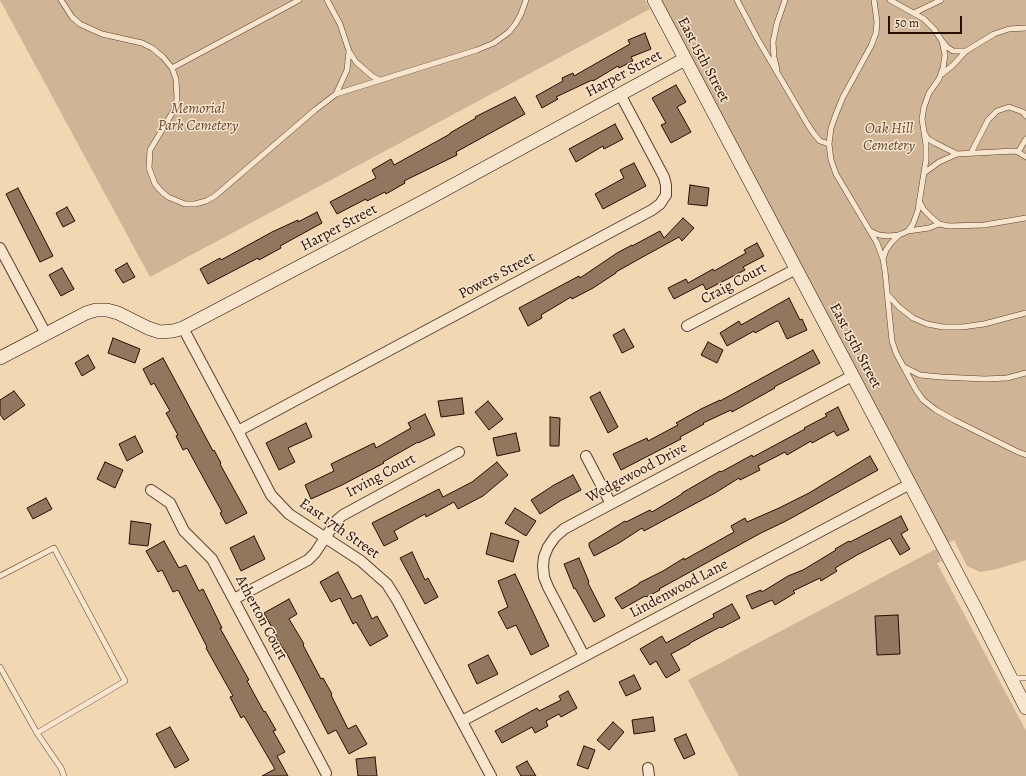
<!DOCTYPE html>
<style>
body{margin:0}
#map{position:relative;width:1026px;height:776px;overflow:hidden;background:#f2d7b3;font-family:Alegreya,serif}
canvas{display:block}
.scale{position:absolute;left:888px;top:16px;width:74px;height:18px;box-sizing:border-box;border:2px solid #270e01;border-top:0;padding-left:5px;font-size:12px;line-height:14px;white-space:nowrap;color:#270e01;-webkit-text-stroke:3px #f7e5ce;paint-order:stroke}
</style>
<div id="map">
<canvas width="1026" height="776"></canvas>
<div class="scale">50 m</div>
</div>
<script>
const g = document.querySelector('canvas').getContext('2d');
g.lineJoin = 'round';
function paint(path, color) {
  g.fillStyle = color;
  g.fill(path, 'evenodd');
}
function shape(rows) {
  const path = new Path2D();
  for (const r of rows) {
    path.moveTo(r[0], r[1]);
    for (let i = 2; i < r.length; i += 2) path.lineTo(r[i], r[i + 1]);
  }
  return path;
}
function strokePath(path, color, width, dash) {
  g.strokeStyle = color;
  g.lineWidth = width;
  g.lineCap = dash ? 'butt' : 'round';
  g.setLineDash(dash || []);
  g.stroke(path);
}
function write(font, color, halo, rows, align = 'center') {
  g.font = font + ' Alegreya,serif';
  g.lineWidth = 3;
  g.setLineDash([]);
  g.textBaseline = 'middle';
  g.strokeStyle = halo;
  g.fillStyle = color;
  for (const [text, x, y, turn = 0] of rows) {
    g.save();
    g.translate(x, y);
    g.rotate((+turn || 0) * Math.PI / 180);
    g.textAlign = isNaN(turn) ? turn : align;
    if (halo) g.strokeText(text, 0, 0);
    g.fillText(text, 0, 0);
    g.restore();
  }
}
const green = shape([
 [0,0,645,0,650,9,150,277],
 [661,0,1026,0,1026,560,997,569,980,572,967,566,954,540,948,543],
 [936,549,942,561,937,563,1026,731,1026,776,739,776,688,680]
]);
const building = shape([
 [645,33,651,49,631,57,633,61,619,68,618,66,593,81,592,80,556,97,558,99,542,108,536,96,563,81,562,78,573,73,574,76,630,44,628,40,645,33],
 [676,85,686,102,677,107,691,132,671,143,661,125,666,123,652,98,676,85],
 [515,97,525,114,456,152,457,155,404,181,405,183,386,194,385,192,367,201,366,199,337,214,330,202,376,178,372,170,391,159,394,165,450,134,450,133,476,118,475,117,515,97],
 [615,124,623,139,604,149,603,146,576,162,569,149,615,124],
 [634,163,646,186,603,209,595,194,624,178,620,170,634,163],
 [690,185,709,188,707,206,688,204,690,185],
 [18,188,53,256,40,262,6,194,18,188],
 [67,207,75,221,63,227,56,213,67,207],
 [317,212,322,223,280,246,281,248,259,260,258,258,208,284,200,269,220,258,221,260,272,232,298,220,298,222,317,212],
 [683,218,694,228,682,241,679,237,639,259,616,272,616,273,593,288,572,299,571,297,541,315,542,318,528,326,519,308,579,276,580,278,617,253,632,245,632,246,660,231,664,238,683,218],
 [757,243,764,256,743,267,745,270,706,290,703,284,674,299,668,288,686,279,688,283,713,269,714,271,746,253,744,250,757,243],
 [127,263,135,277,123,283,115,270,127,263],
 [62,268,74,289,61,296,49,275,62,268],
 [789,298,800,320,802,319,807,330,787,339,779,322,777,321,755,333,754,331,727,346,720,333,739,321,741,325,789,298],
 [624,329,634,347,622,353,613,335,624,329],
 [113,338,140,349,135,363,108,353,113,338],
 [708,342,723,350,717,363,701,355,708,342],
 [813,350,820,363,774,387,775,388,732,412,731,410,703,423,704,424,680,437,681,439,621,470,613,454,647,438,648,441,678,425,676,423,701,409,720,400,720,401,813,350],
 [88,355,95,368,82,376,75,363,88,355],
 [163,358,183,395,213,451,214,450,221,463,220,464,247,513,226,524,220,513,222,512,187,448,183,450,176,436,178,435,166,413,170,411,154,383,151,385,143,369,163,358],
 [14,391,25,405,4,420,0,414,0,400,14,391],
 [600,392,618,427,608,433,590,397,600,392],
 [462,398,464,414,441,417,438,401,462,398],
 [488,401,503,419,489,430,475,412,488,401],
 [838,407,849,430,837,436,834,431,812,443,811,441,787,455,785,452,758,466,760,470,740,480,739,478,715,493,644,531,642,528,619,543,594,556,589,546,589,543,625,521,626,522,650,510,652,512,682,494,682,493,720,471,721,472,752,455,753,457,805,429,804,428,827,416,825,414,838,407],
 [425,414,435,435,418,443,418,442,383,462,384,463,342,485,311,499,305,485,334,471,331,464,374,443,376,448,411,428,408,423,425,414],
 [550,417,560,418,559,446,550,446,550,417],
 [306,423,312,437,288,448,295,462,279,470,266,443,306,423],
 [516,433,520,451,497,456,493,438,516,433],
 [135,436,143,452,127,461,119,444,135,436],
 [870,456,878,470,786,521,761,533,659,589,660,590,646,597,645,596,622,609,615,598,639,584,639,583,663,571,684,558,684,560,734,532,731,526,745,518,747,522,779,508,809,493,870,456],
 [105,462,123,470,115,488,97,479,105,462],
 [497,462,508,475,483,496,458,509,454,502,426,517,425,514,394,531,398,539,384,546,372,523,439,489,443,497,472,482,497,462],
 [573,475,581,490,560,501,540,514,531,500,554,485,573,475],
 [46,498,52,509,33,519,27,508,46,498],
 [515,508,536,521,526,536,505,523,515,508],
 [901,516,908,530,901,534,910,549,900,555,890,538,857,555,835,568,837,571,821,581,820,578,793,591,795,593,775,605,772,600,752,609,746,596,761,590,762,592,788,576,803,570,836,550,835,549,849,541,850,542,901,516],
 [131,521,151,524,148,546,129,544,131,521],
 [491,533,519,541,513,562,486,554,491,533],
 [254,536,265,559,241,571,230,548,254,536],
 [164,541,179,568,186,565,199,591,203,589,222,628,220,628,249,680,247,681,264,712,265,711,276,730,273,731,285,752,277,756,288,776,262,776,275,769,244,716,241,718,230,697,233,696,206,648,207,647,178,590,173,592,162,570,158,572,146,551,164,541],
 [412,552,425,580,428,578,438,597,425,604,400,558,412,552],
 [579,558,589,582,588,583,605,616,594,622,575,588,574,589,564,564,579,558],
 [338,572,352,599,361,595,372,619,377,616,388,636,370,646,356,622,353,624,340,598,331,602,320,582,338,572],
 [515,574,549,646,531,655,516,625,507,629,498,612,508,607,498,581,515,574],
 [289,599,297,614,289,619,304,644,303,645,321,679,323,678,332,694,331,695,348,729,356,725,367,744,349,754,336,730,328,734,287,654,276,638,277,637,264,613,289,599],
 [732,604,740,618,721,628,720,627,690,643,690,644,671,654,680,670,666,678,656,661,650,665,640,649,662,636,666,643,714,617,713,614,732,604],
 [898,615,900,654,877,655,875,616,898,615],
 [488,655,498,674,477,684,468,665,488,655],
 [634,675,641,689,626,696,619,682,634,675],
 [568,691,577,708,561,717,559,714,546,721,548,726,535,733,532,727,502,743,495,731,537,708,539,711,561,700,559,696,568,691],
 [653,717,655,731,634,734,632,720,653,717],
 [613,722,624,732,609,750,597,740,613,722],
 [170,727,189,760,175,768,156,734,170,727],
 [686,734,695,754,684,759,674,739,686,734],
 [584,746,595,750,588,769,577,765,584,746],
 [375,757,377,776,358,776,356,759,375,757],
 [527,761,536,776,521,776,516,767,527,761]
]);
const lane = shape([
 [61,0,72,17,80,24,102,34,142,43,152,48,163,57,172,68,176,79,177,99,174,110,150,150,149,168,155,184,161,191,168,197,185,204,195,204,206,201,215,196,315,110,336,94,477,50,494,43,509,32,516,23,521,14,526,0],
 [327,0,340,24,349,51,356,62,372,76,379,80],
 [737,0,757,38,808,125,814,134,820,141,829,144],
 [874,0,877,22,876,33,871,46,843,97,836,114,831,128,829,144,831,160,836,174,877,243,883,259,885,271,892,341,896,353,916,390,923,400,936,410,954,420,1016,451,1026,455],
 [914,13,941,0],
 [943,42,947,47,953,51,966,51],
 [172,68,299,0],
 [777,69,774,57,773,42,777,23,785,0],
 [942,74,953,65,966,51,994,34,1009,29,1026,28],
 [336,94,347,70,349,51],
 [925,134,928,139,935,143,957,154,1014,151,1018,152,1026,157],
 [1018,152,1026,139],
 [971,153,988,120,997,111,1009,107,1023,112,1026,116],
 [924,173,939,162,957,154],
 [919,201,924,210,932,218,939,224,949,226,984,225,1026,218],
 [870,231,879,235,888,236,899,235,908,231,913,224,918,210,926,160,926,145,922,119,924,107,929,93,939,79,943,68,945,55,942,41,934,29,924,19,890,0],
 [908,231,929,228,939,224],
 [883,259,886,250,891,243,899,235],
 [888,295,899,307,913,318,927,324,943,327,962,327,984,324,1026,313],
 [904,367,920,375,941,377,985,379,1007,378,1026,373],
 [0,576,54,548,125,681,37,733],
 [0,667,37,733,61,768,64,776],
 [1013,678,1026,678]
]);
const street = shape([
 [0,248,46,334],
 [687,326,796,269],
 [183,328,238,431,271,495,289,514,361,561,387,584,397,600,491,776],
 [238,431,652,210,660,204,666,195,666,185,664,177,620,94],
 [586,456,611,504],
 [151,490,170,503,184,531,212,559,326,773],
 [234,599,308,560,315,553,337,520,343,515,459,452],
 [584,656,548,587,544,577,543,566,544,557,548,547,555,537,564,529,575,523,852,376],
 [462,721,910,484],
 [648,768,649,776]
]);
const secondary = shape([
 [654,0,977,611,1026,708],
 [0,358,86,313,96,310,107,310,118,313,148,328,160,332,173,331,183,328,426,200,685,59]
]);
const streetNames = [
 ["East 15th Street",703,60,62],
 ["Harper Street",624,74,-28],
 ["Harper Street",339,228,-28],
 ["Powers Street",497,276,-28],
 ["Craig Court",734,284,-28],
 ["East 15th Street",855,346,62],
 ["Wedgewood Drive",637,473,-28],
 ["Irving Court",381,476,-28],
 ["East 17th Street",339,529,35],
 ["Lindenwood Lane",679,589,-28],
 ["Atherton Court",261,618,62]
];
const parkNames = [
 ["Memorial",198,109],
 ["Park Cemetery",198,126],
 ["Oak Hill",889,129],
 ["Cemetery",889,146]
];
paint(green, '#cfb595');
paint(building, '#91775e');
strokePath(building, '#270e01', 1);
strokePath(lane, '#5a402e', 6);
strokePath(street, '#5a402e', 12);
strokePath(secondary, '#270e01', 14);
strokePath(lane, '#f7e5ce', 5);
strokePath(street, '#f7e5ce', 10);
strokePath(secondary, '#f7e5ce', 13);
write('15px', '#270e01', '#f7e5ce', streetNames);
write('italic 15px', '#624835', '#f7e5ce', parkNames);
</script>
